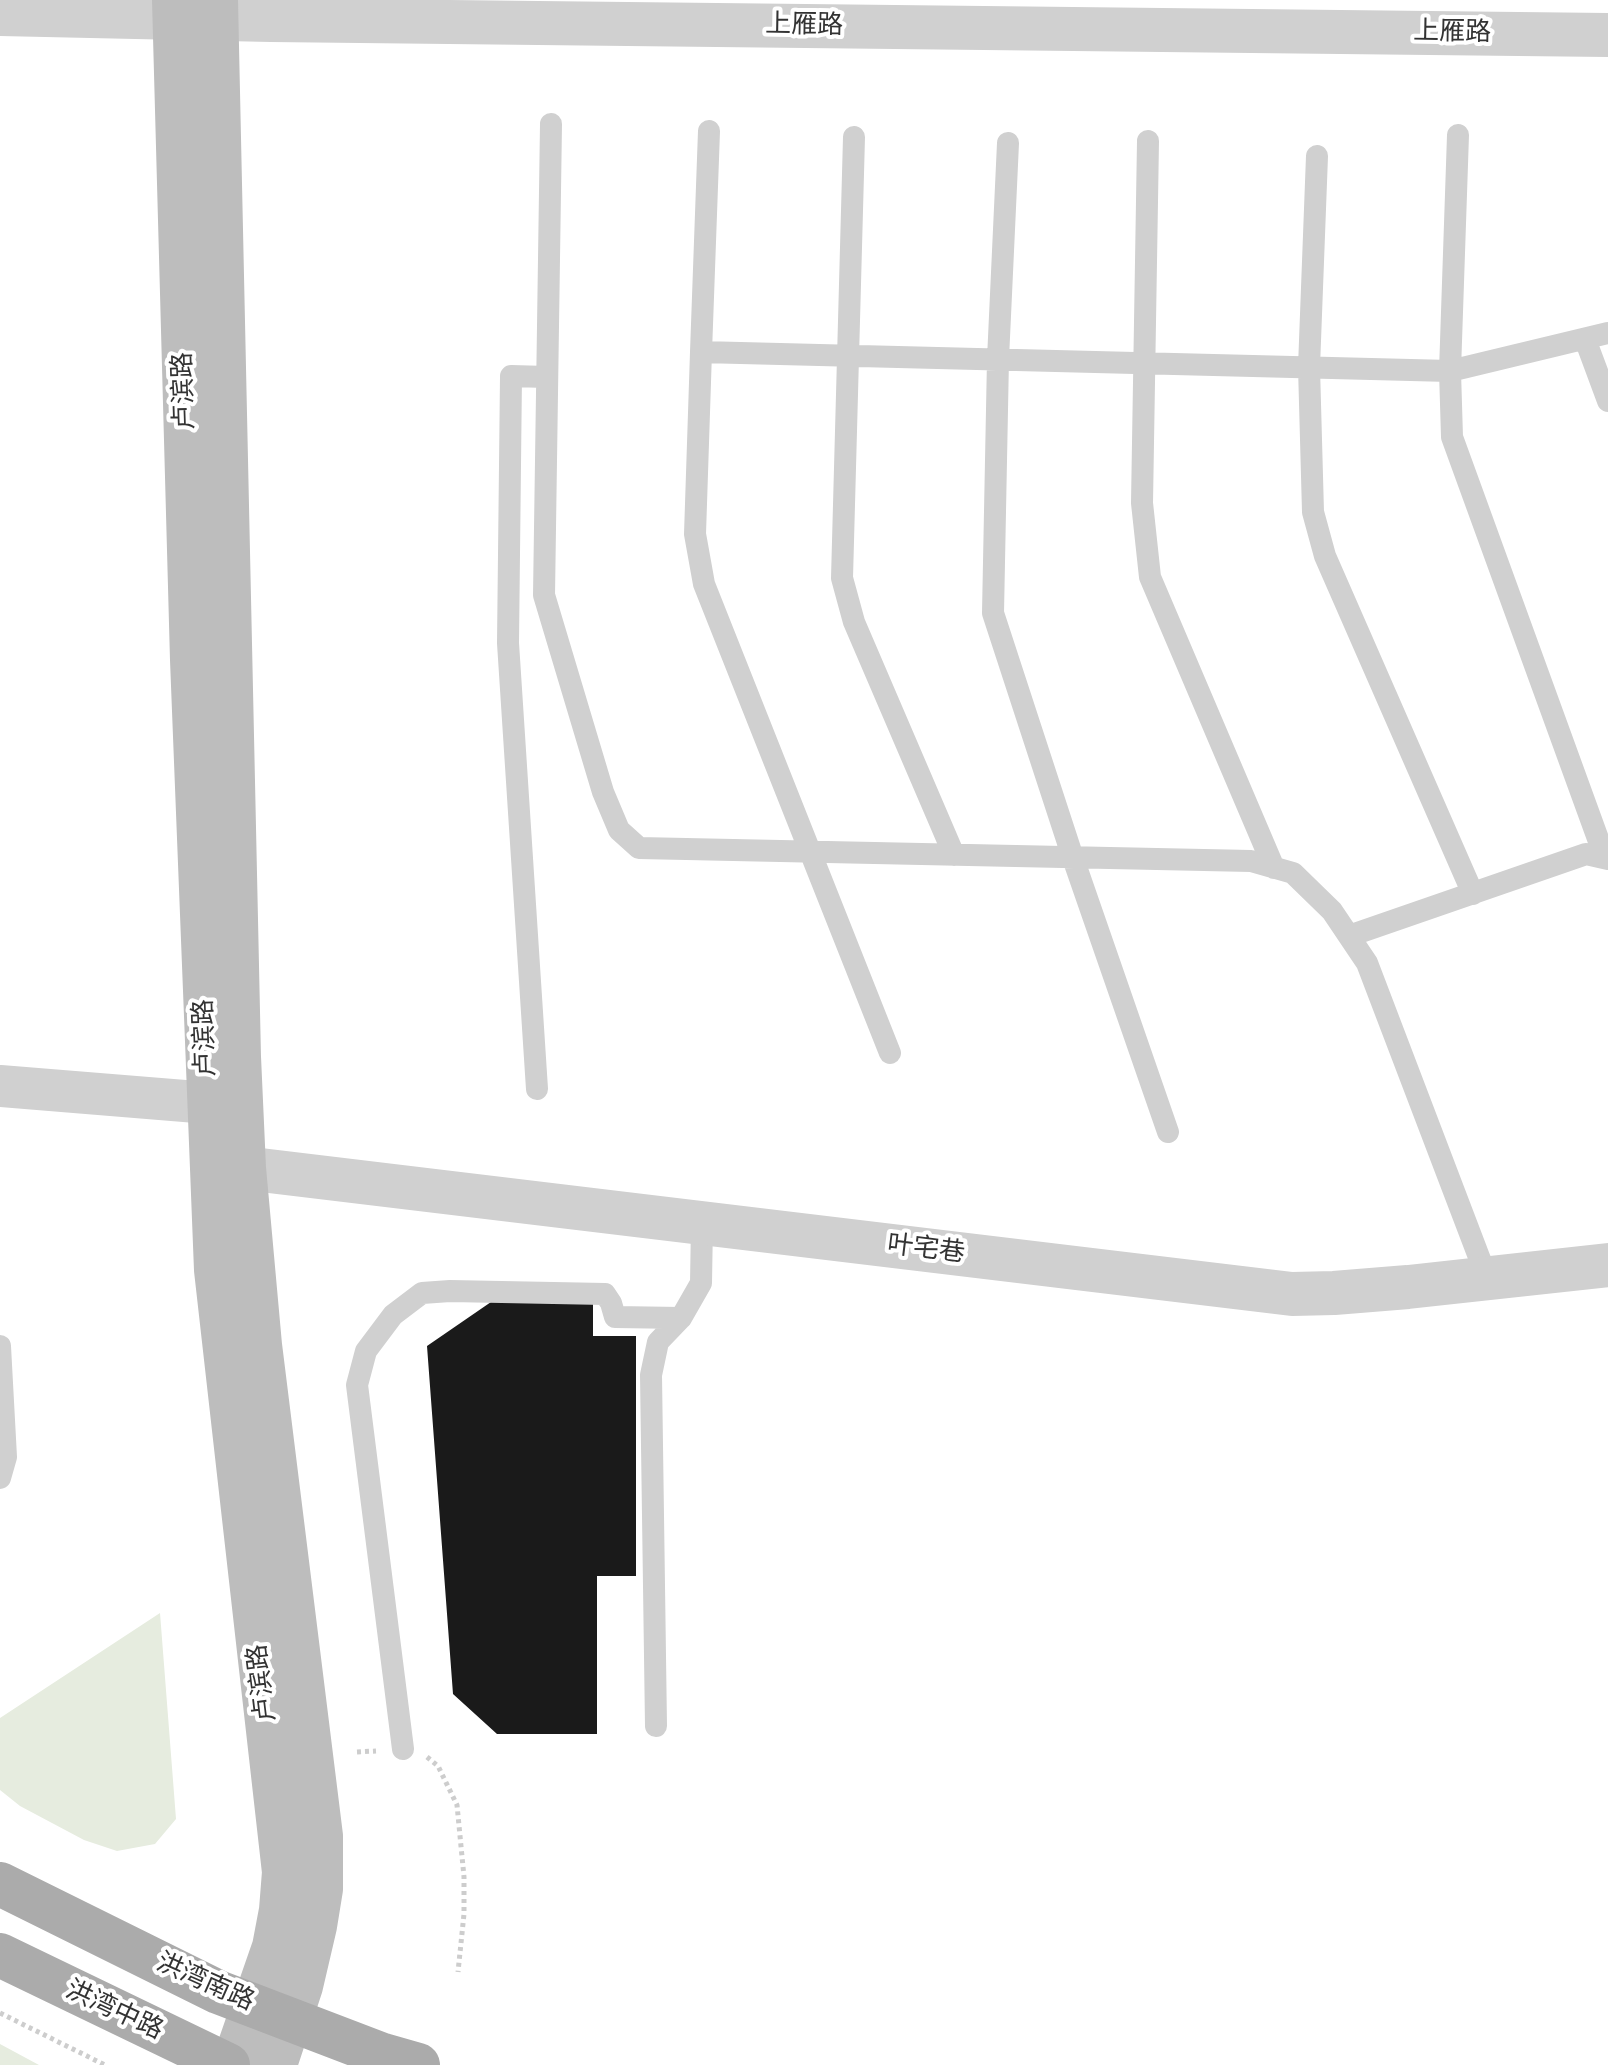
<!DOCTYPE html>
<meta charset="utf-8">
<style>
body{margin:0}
canvas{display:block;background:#fff}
</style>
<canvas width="1608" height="2065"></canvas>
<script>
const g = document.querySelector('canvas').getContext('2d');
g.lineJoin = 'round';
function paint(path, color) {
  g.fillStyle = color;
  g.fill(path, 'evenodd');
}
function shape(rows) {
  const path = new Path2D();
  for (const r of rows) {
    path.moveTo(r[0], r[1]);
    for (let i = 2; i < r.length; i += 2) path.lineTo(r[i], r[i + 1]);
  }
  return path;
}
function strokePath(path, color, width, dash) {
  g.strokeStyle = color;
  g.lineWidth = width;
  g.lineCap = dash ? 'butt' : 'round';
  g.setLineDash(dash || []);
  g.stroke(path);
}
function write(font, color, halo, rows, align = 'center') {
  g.font = font + ' "Roboto Condensed","Noto Sans SC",sans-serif';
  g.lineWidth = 8;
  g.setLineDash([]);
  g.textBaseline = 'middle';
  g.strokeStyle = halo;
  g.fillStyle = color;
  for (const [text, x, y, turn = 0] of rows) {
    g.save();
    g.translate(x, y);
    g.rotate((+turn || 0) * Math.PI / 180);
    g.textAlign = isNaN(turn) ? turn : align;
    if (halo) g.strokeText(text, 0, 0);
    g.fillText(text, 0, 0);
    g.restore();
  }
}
const green = shape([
 [160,1613,176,1819,155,1844,117,1851,84,1840,20,1806,0,1790,0,1718],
 [0,2044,39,2065,0,2065]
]);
const building = shape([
 [491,1302,593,1302,593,1336,636,1336,636,1576,597,1576,597,1734,497,1734,453,1694,427,1346]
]);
const path = shape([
 [357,1752,376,1751],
 [427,1757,438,1766,457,1805,464,1877,464,1914,458,1972],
 [0,2013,105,2065]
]);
const service = shape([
 [551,124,544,595,603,792,619,830,639,848,1251,861,1293,873,1332,911,1367,963,1487,1278],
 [1458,135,1450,371,1452,437,1605,858],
 [854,137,842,578,854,622,954,855],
 [1148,141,1142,503,1150,577,1274,868],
 [1008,143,998,359,993,613,1073,858,1168,1132],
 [1317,156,1309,367,1313,512,1325,556,1473,894],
 [1585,339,1608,401],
 [701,352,709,131],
 [1349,936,1586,854,1608,859],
 [890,1053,704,584,695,534,701,352,1450,371,1608,333],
 [537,1089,508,643,511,376,547,377],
 [0,1346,6,1457,0,1478],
 [656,1726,651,1375,658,1342,681,1318,701,1283,702,1223],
 [403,1749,357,1385,366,1351,393,1315,422,1293,450,1291,605,1294,611,1303,615,1317,681,1318]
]);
const minor = shape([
 [0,1086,209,1103]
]);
const tertiary = shape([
 [0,14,271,20,1608,35],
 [244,1168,1292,1294,1334,1293,1408,1287,1608,1265]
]);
const secondary = shape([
 [174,0,192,660,216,1270,284,1872,281,1910,274,1947,233,2065],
 [216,0,239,1057,244,1168,260,1345,321,1836,321,1889,315,1926,301,1986,275,2065]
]);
const primary = shape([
 [0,1884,218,1992,383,2055,418,2065],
 [0,1955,228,2065]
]);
const streetNames = [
 ["上雁路",804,26,1],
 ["上雁路",1452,33,1],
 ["卢滨路",185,391,-92],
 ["卢滨路",206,1038,-92],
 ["叶宅巷",926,1250,7],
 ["卢滨路",263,1683,-97],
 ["洪湾南路",205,1983,24],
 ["洪湾中路",114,2011,25]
];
paint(green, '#e6ecdf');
paint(building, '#1a1a1a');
strokePath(path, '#cdcdcd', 5, [4, 4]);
strokePath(service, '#d0d0d0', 22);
strokePath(minor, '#d0d0d0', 42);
strokePath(tertiary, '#d0d0d0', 44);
strokePath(secondary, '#bdbdbd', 44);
strokePath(primary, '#ababab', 44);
write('26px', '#333', '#fff', streetNames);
</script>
